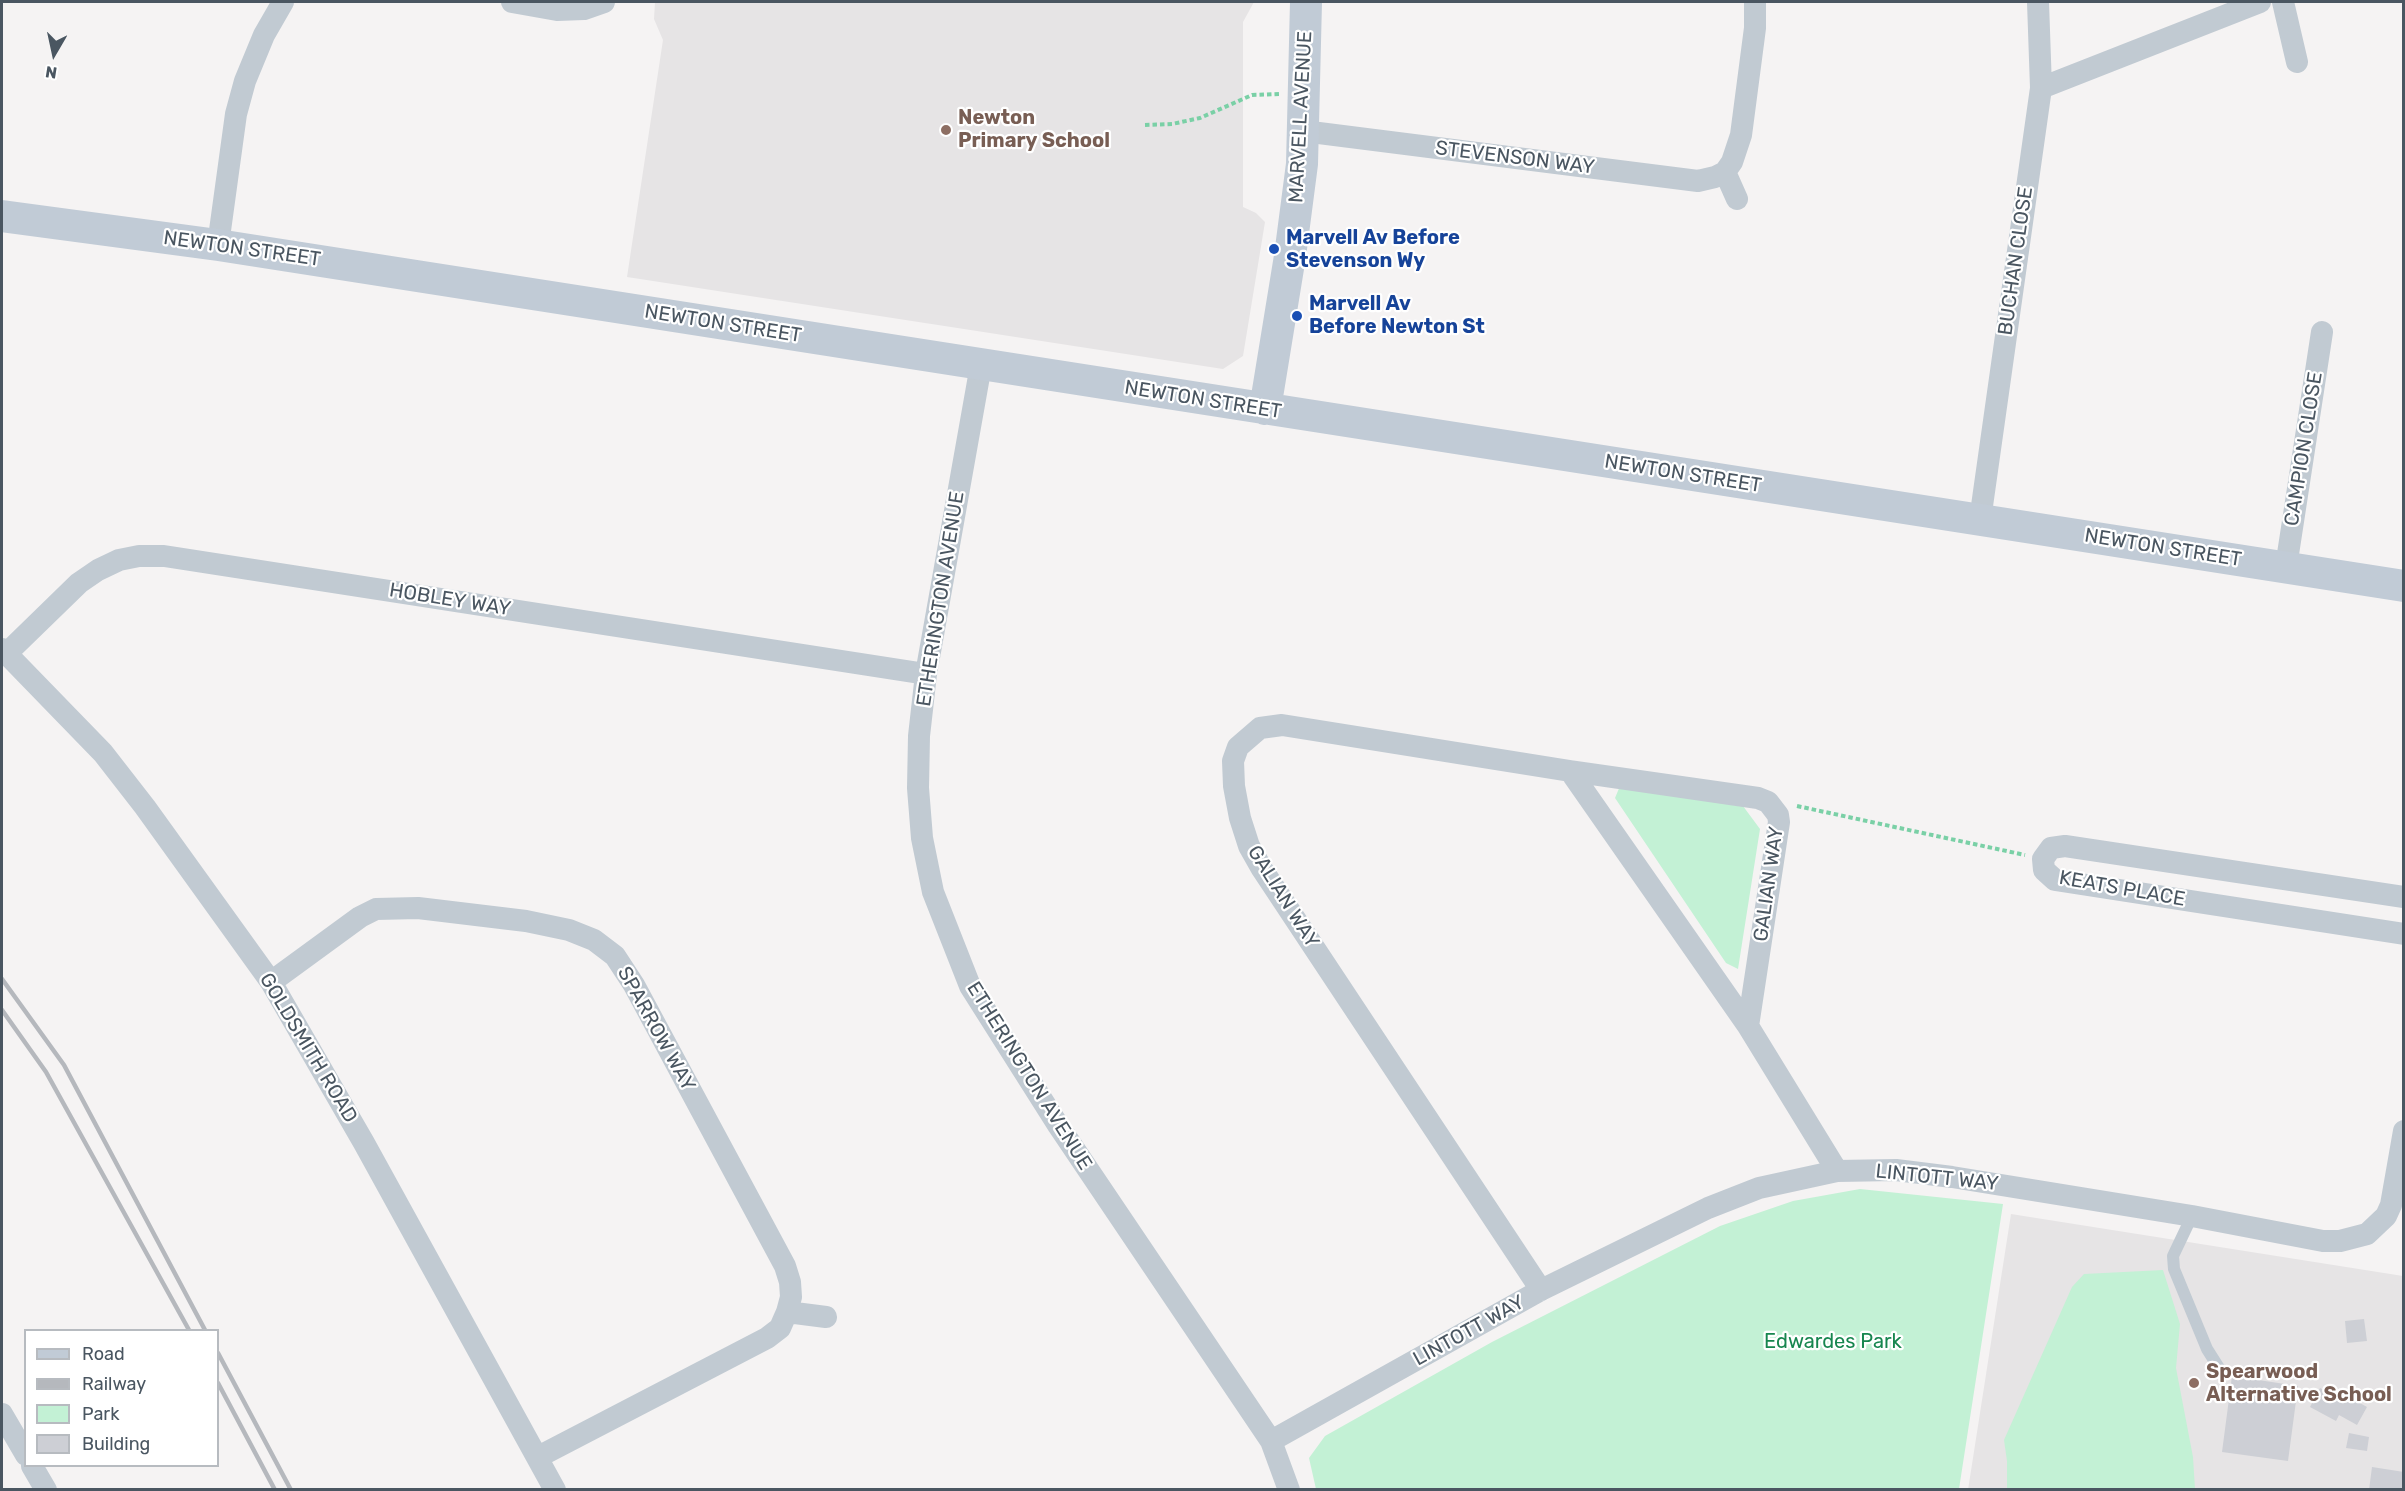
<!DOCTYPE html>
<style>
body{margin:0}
#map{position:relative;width:2405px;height:1491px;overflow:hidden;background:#f5f3f3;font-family:Rubik,sans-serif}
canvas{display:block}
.frame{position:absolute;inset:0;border:3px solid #4a5661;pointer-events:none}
.legend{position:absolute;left:24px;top:1329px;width:195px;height:138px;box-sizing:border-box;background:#fff;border:2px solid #b7bbc0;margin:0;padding:8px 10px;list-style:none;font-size:18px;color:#4a5661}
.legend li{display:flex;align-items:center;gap:12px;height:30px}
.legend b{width:30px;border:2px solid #b7bbc0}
.north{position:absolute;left:24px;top:24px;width:60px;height:60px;-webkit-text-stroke:4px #fff;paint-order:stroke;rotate:189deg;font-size:16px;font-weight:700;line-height:24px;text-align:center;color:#4a5661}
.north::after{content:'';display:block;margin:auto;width:21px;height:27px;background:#4a5661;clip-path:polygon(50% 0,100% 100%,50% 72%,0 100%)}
</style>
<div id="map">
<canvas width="2405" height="1491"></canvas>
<div class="frame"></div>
<ul class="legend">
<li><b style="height:8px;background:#c1cbd6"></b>Road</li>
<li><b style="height:8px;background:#b5b8bd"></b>Railway</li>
<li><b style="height:16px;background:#c3f1d5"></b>Park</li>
<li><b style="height:16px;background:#cdcfd5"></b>Building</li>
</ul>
<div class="north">N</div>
</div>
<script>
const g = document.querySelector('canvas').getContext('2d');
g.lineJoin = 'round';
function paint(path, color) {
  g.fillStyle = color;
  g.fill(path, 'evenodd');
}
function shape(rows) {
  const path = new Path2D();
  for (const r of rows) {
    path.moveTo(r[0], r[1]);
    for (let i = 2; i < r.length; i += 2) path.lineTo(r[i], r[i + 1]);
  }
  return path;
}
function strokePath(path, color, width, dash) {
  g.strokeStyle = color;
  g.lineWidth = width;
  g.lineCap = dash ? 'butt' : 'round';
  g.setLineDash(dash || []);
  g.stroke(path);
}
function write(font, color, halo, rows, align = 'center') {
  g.font = font + ' Rubik,sans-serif';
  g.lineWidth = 4.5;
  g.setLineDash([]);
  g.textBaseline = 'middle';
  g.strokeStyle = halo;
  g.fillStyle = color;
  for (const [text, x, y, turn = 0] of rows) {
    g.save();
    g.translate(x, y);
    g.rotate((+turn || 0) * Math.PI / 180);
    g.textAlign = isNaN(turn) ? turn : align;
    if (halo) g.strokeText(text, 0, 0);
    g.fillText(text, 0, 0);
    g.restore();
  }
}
const education = shape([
 [655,2,1254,2,1243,22,1243,207,1256,213,1265,222,1243,356,1223,369,627,277,663,40,654,19],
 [2011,1214,2403,1276,2403,1489,1968,1490]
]);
const green = shape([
 [1620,786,1743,806,1760,829,1738,969,1726,963,1615,798],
 [1860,1189,2003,1204,1959,1489,1316,1489,1309,1458,1325,1436,1492,1342,1720,1226,1793,1201],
 [2163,1270,2180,1324,2176,1368,2193,1457,2195,1489,2007,1489,2007,1461,2004,1440,2072,1287,2084,1274]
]);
const building = shape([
 [2364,1319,2367,1341,2347,1343,2345,1321],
 [2232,1376,2298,1386,2288,1461,2222,1452],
 [2320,1388,2346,1402,2349,1397,2367,1407,2357,1425,2339,1415,2336,1421,2310,1407],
 [2349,1433,2369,1437,2367,1451,2346,1448],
 [2372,1467,2404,1472,2404,1490,2369,1490]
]);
const path = shape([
 [1145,125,1172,124,1200,118,1252,95,1279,94],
 [1797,806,2025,855]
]);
const lane = shape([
 [2192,1216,2173,1256,2174,1269,2207,1349,2219,1368]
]);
const street = shape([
 [512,2,557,10,584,9,604,2],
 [2283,2,2297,62],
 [2041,88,2260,2],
 [1303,131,1698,181,1715,177,1725,172,1732,162,1741,135,1755,28,1755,2],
 [1725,172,1737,199],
 [218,245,236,114,245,81,264,35,283,2],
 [981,365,926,674,919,736,918,788,922,838,933,892,970,986,1058,1125,1271,1441,1289,1490],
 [1980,520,2041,88,2038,2],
 [2286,567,2322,332],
 [2,649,103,753,145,807,271,982,364,1143,555,1490],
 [7,653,79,583,98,570,119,560,139,556,164,556,926,674],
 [1570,771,1748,1026,1837,1171],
 [2404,897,2065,846,2051,848,2043,859,2044,870,2055,880,2404,934],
 [271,982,360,917,376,909,418,908,526,921,569,930,594,940,615,956,634,985,785,1266,790,1282,791,1297,787,1312,780,1328,767,1338,538,1457],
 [1541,1290,1262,869,1249,846,1240,818,1234,786,1233,761,1238,747,1260,728,1282,725,1570,771,1758,798,1768,802,1778,815,1779,822,1748,1026],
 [787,1312,826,1317],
 [2,1414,26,1455],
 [1271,1441,1541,1290,1708,1208,1759,1188,1837,1171,1896,1170,1952,1177,2192,1216,2323,1241,2340,1241,2367,1234,2386,1216,2391,1205,2404,1131],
 [32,1466,46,1490]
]);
const secondary = shape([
 [2,216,218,245,2404,586],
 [1265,409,1290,256,1302,164,1306,2]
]);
const rail = shape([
 [2,979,64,1065,205,1330],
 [2,1010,46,1072,189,1330],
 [218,1353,291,1490],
 [218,1383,275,1490]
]);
const markers = [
 [946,130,6,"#8d6e63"],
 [1274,249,6,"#1a4fb4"],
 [1297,316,6,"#1a4fb4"],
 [2194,1383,6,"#8d6e63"]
];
const streetNames = [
 ["MARVELL AVENUE",1301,117,-87],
 ["STEVENSON WAY",1515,158,7],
 ["NEWTON STREET",242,249,8],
 ["BUCHAN CLOSE",2016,261,-82],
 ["NEWTON STREET",723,324,9],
 ["NEWTON STREET",1203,400,9],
 ["CAMPION CLOSE",2304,449,-81],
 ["NEWTON STREET",1683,474,9],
 ["NEWTON STREET",2163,548,9],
 ["ETHERINGTON AVENUE",941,599,-81],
 ["HOBLEY WAY",450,600,9],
 ["GALIAN WAY",1769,884,-82],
 ["KEATS PLACE",2122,889,10],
 ["GALIAN WAY",1283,897,58],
 ["SPARROW WAY",656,1029,61],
 ["GOLDSMITH ROAD",308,1048,59],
 ["ETHERINGTON AVENUE",1029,1076,58],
 ["LINTOTT WAY",1937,1178,6],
 ["LINTOTT WAY",1469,1331,-29]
];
const educationNames = [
 ["Newton",958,118],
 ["Primary School",958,141],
 ["Spearwood",2206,1372],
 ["Alternative School",2206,1395]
];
const transitNames = [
 ["Marvell Av Before",1286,238],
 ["Stevenson Wy",1286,261],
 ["Marvell Av",1309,304],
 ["Before Newton St",1309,327]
];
const parkNames = [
 ["Edwardes Park",1833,1342]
];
paint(education, '#e6e4e5');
paint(green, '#c3f1d5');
paint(building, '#cdcfd5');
strokePath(path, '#7ad0a6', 4, [4.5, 3]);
strokePath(lane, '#c1cad2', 12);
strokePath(street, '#c1cad2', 22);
strokePath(secondary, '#c1cbd6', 32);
strokePath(rail, '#b5b8bd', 4.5);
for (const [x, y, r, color] of markers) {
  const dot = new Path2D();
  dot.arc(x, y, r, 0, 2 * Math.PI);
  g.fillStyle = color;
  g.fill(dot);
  strokePath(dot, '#fff', 2);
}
write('20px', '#4a5661', '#fff', streetNames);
write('bold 20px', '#785e54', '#fff', educationNames, 'left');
write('bold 20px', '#164399', '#fff', transitNames, 'left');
write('20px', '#17864f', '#fff', parkNames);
</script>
